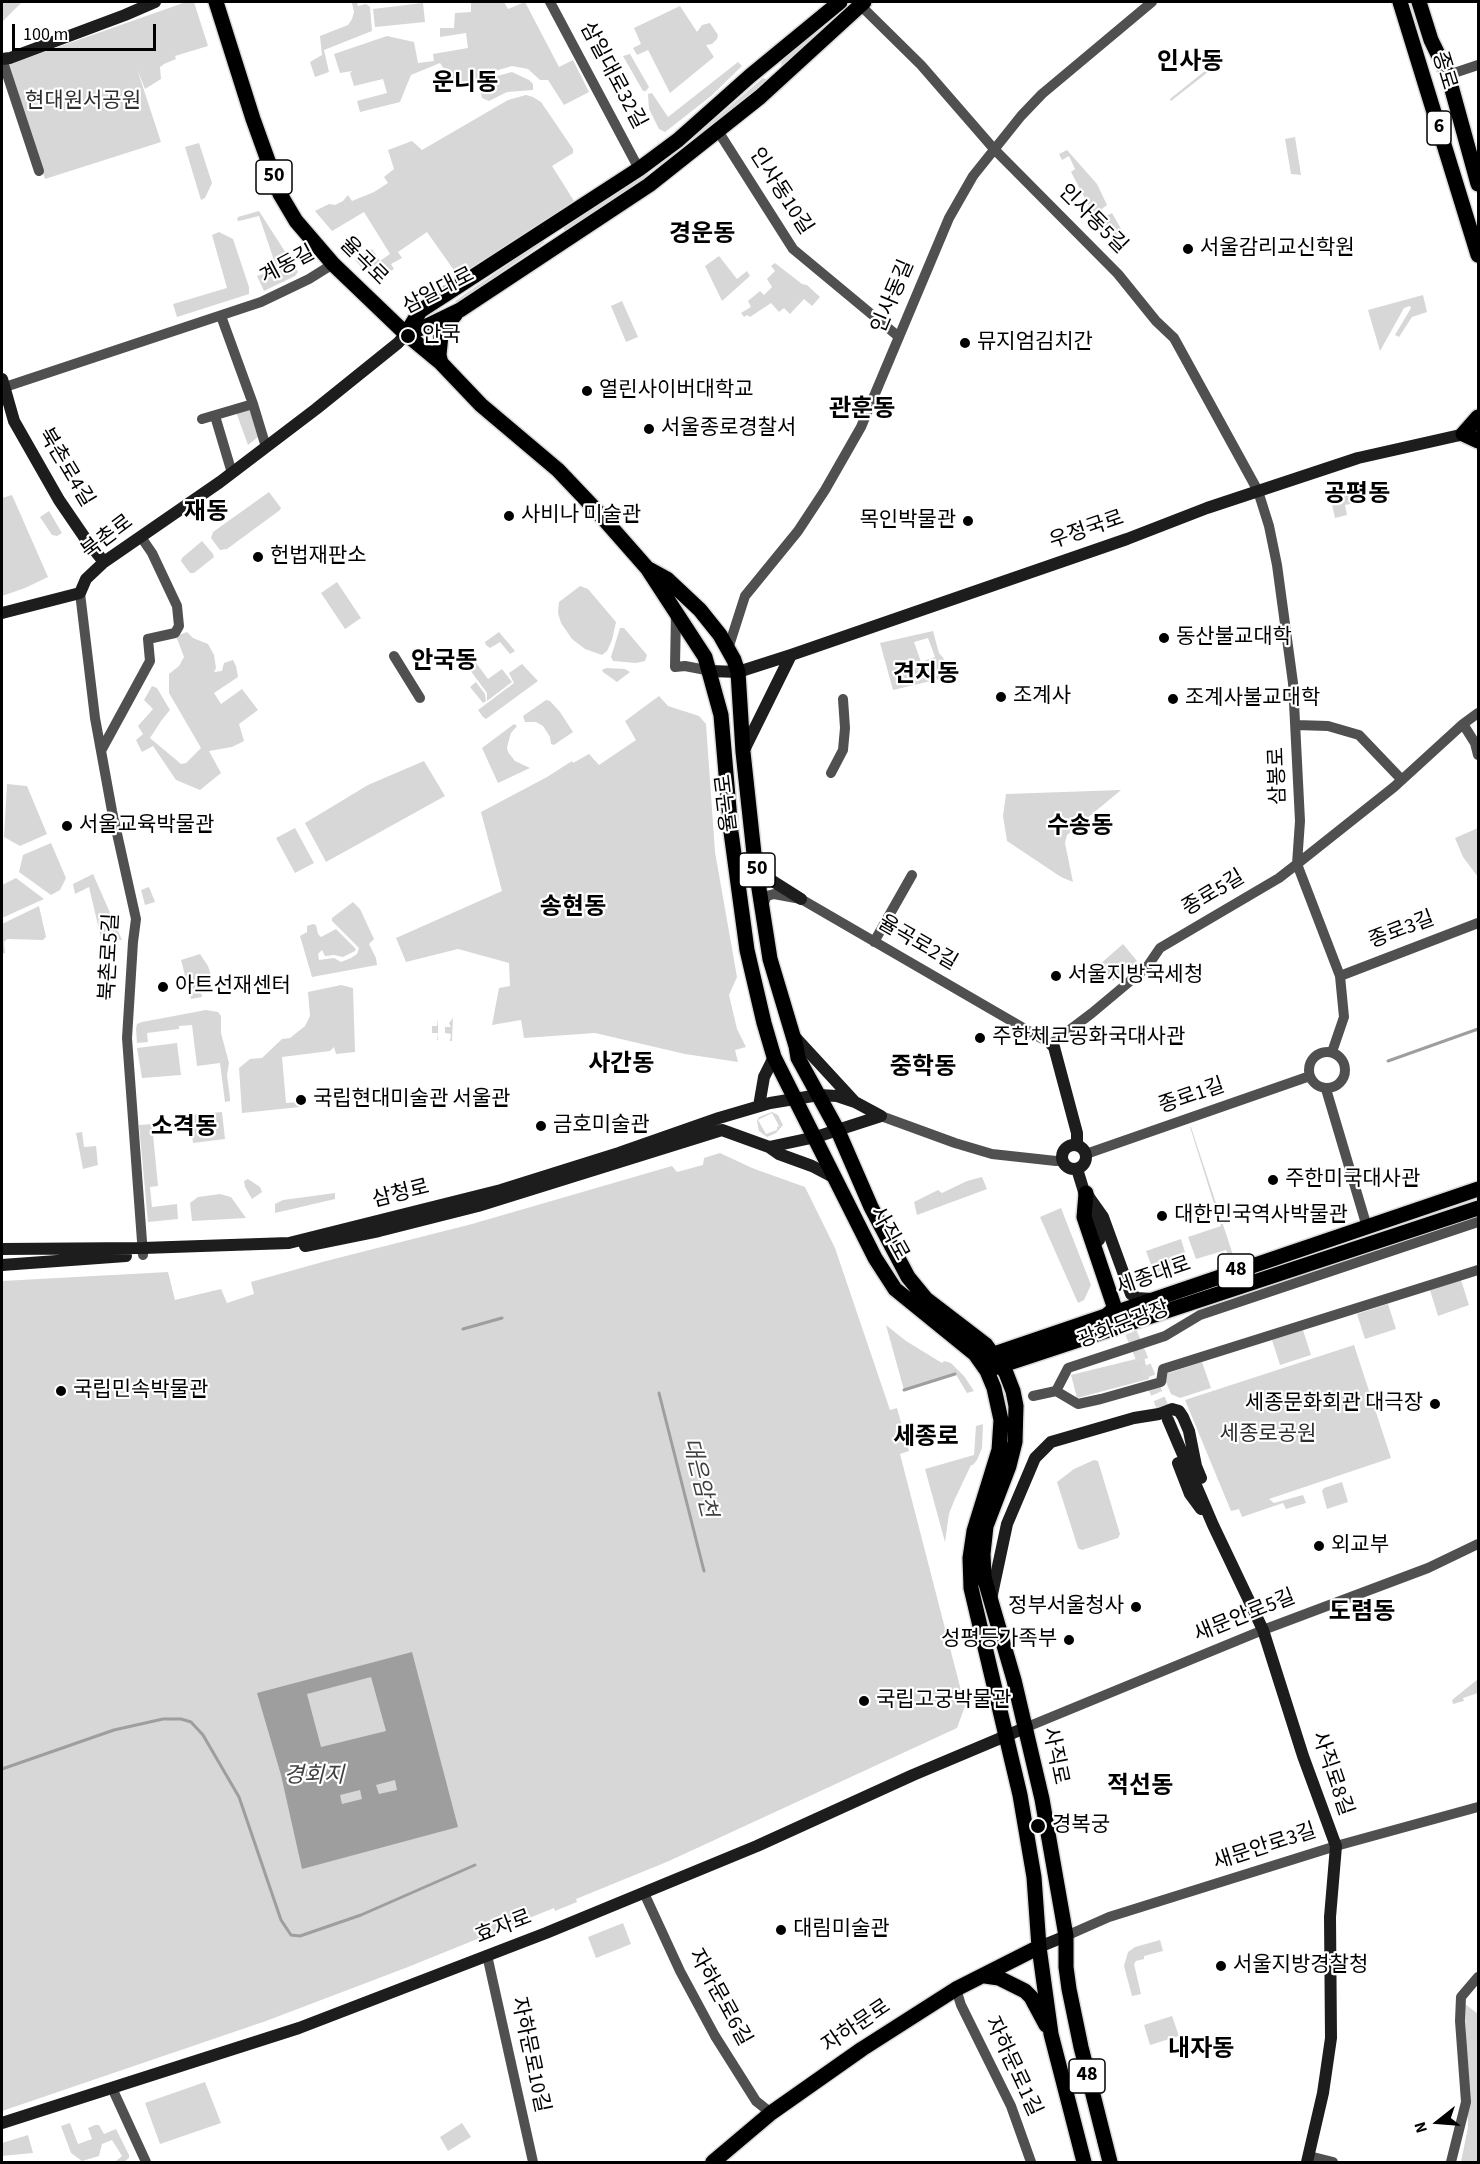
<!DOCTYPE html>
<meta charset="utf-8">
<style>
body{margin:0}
#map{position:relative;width:1480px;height:2164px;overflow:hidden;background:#fff;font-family:"Source Sans 3",sans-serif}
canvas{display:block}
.frame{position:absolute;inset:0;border:3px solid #000;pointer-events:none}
.north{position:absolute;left:1408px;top:2092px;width:60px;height:60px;-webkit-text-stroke:4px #fff;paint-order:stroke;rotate:253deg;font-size:16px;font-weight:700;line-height:24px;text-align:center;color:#000}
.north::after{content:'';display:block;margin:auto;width:21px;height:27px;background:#000;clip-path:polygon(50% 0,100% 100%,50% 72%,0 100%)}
.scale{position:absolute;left:12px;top:24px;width:144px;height:27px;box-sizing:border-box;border:3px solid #000;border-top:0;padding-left:8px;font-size:18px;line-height:21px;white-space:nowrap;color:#000;-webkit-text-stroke:4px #fff;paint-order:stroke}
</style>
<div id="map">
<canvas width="1480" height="2164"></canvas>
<div class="frame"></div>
<div class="north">N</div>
<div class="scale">100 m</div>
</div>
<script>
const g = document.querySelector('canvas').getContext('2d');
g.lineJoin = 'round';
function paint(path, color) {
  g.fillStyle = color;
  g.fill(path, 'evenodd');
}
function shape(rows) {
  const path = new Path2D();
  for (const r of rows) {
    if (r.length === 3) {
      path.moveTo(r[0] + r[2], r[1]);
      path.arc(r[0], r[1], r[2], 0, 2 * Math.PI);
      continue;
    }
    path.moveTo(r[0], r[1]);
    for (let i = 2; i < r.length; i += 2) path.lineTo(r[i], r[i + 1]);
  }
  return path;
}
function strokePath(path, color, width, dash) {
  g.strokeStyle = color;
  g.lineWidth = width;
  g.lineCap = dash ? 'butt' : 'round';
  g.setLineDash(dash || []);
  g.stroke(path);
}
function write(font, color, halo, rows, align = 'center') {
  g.font = font + ' "Source Sans 3","Noto Sans KR",sans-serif';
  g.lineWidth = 4.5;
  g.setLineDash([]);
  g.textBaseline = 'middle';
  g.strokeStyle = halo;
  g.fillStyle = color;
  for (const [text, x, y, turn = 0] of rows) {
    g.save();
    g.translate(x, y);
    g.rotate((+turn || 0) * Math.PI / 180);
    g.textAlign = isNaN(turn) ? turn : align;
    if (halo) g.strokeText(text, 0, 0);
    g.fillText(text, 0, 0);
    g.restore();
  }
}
const green = shape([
 [2,2,22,2,2,22],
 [186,2,194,2,208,46,175,56,176,59,164,64,160,67,161,79,145,89,137,69,161,142,45,179,7,65],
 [471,2,504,2,508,9,525,2,559,67,573,60,589,92,564,105,548,80,540,80,528,69,512,66,495,71,461,89,459,85,456,87,440,63,411,75,400,102,360,112,357,101,387,93,383,79,354,86,350,73,352,71,340,73,334,54,387,36,414,42,418,63,434,61,433,54,468,48,466,33,440,37,440,28,454,28,455,13,471,12],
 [352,3,357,3,358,6,366,4,370,7,372,31,324,50,329,72,315,77,310,62,322,55,320,36,348,25,352,19,354,12],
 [423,3,425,22,375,27,373,9],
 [680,6,697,32,702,25,710,23,718,35,717,39,712,44,706,45,714,57,670,93,648,50,637,55,633,48,641,44,634,28],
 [829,16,832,21,785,65,781,65,782,61],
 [630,54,649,87,646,91,643,91,623,56],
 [738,62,742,66,711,96,665,132,659,129,649,109,648,94,652,93,668,117],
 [1216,62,1217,65,1171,101,1170,99],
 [512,72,529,80,533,84,533,90,507,92,489,101,482,98,480,90,489,80,497,76],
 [763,78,766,79,766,83,686,152,665,162],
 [526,95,533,97,541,102,573,149,573,153,552,166,574,201,458,276,427,232,398,252,402,258,391,264,394,269,374,281,355,260,372,249,380,261,390,254,364,212,332,231,315,211,329,204,335,205,343,201,348,195,352,201,374,192,388,183,384,177,394,169,388,150,412,141,422,150,508,100],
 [1295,137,1301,175,1291,174,1285,139],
 [199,143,212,183,205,198,201,200,185,147],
 [1067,150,1097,184,1107,205,1094,215,1071,172,1075,169,1069,156,1062,160,1059,154],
 [647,172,649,175,564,231,564,227],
 [259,211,298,272,295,276,264,291,257,276,277,269,259,216,239,221,237,220,238,217],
 [1112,213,1125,236,1117,241,1099,220],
 [219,232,233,239,249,287,249,294,177,317,173,304,227,288,212,235],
 [542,241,545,242,459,301,456,302,455,301],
 [719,256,737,279,747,271,750,276,722,301,705,266],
 [775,263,802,284,807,285,820,297,812,306,804,299,790,314,784,308,779,312,771,303,750,317,747,315,744,317,741,313,751,307,748,301,760,291,764,295,772,287,767,279,775,271,771,266],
 [1423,295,1427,312,1412,317,1399,337,1395,335,1411,308,1410,306,1404,308,1380,351,1368,310],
 [622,301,638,337,626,342,611,306],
 [249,408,258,437,248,445,236,412],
 [1359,490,1361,502,1345,505,1347,515,1335,518,1330,496],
 [269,492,281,508,280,510,227,549,220,550,211,538,213,532],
 [12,495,48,577,25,588,2,596,2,498],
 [49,511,62,533,57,536,52,535,40,517],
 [202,541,213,554,214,557,194,573,190,573,181,561,182,558],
 [337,582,361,618,345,629,321,593],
 [580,586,588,589,616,622,612,640,607,651,602,655,585,649,572,639,561,623,558,613,559,602],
 [620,628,624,628,647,655,645,661,636,663,613,661,611,657],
 [933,631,939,653,949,665,952,676,893,690,880,643],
 [928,638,935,657,921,662,914,642],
 [187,632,193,638,208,644,214,655,216,668,214,672,222,671,224,663,233,660,236,666,238,677,214,693,221,704,242,689,258,710,239,724,244,741,232,747,209,751,221,773,200,790,176,780,153,746,142,752,136,740,143,734,138,726,153,709,144,700,152,686,157,688,170,710,161,721,150,738,181,764,186,763,201,748,169,693,169,674,179,666,184,657,176,636],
 [499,632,515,651,510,654,500,642,490,648,486,645,485,642],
 [474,660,488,679,502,669,512,682,487,701,487,693,467,666],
 [522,664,538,681,486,719,483,717,478,710,514,683,509,673],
 [606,668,625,669,630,672,617,682,603,672,602,670],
 [476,682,485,694,486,701,483,703,470,687],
 [659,696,668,706,699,716,706,724,715,852,737,977,729,995,737,1029,746,1047,735,1050,738,1062,685,1054,595,1033,524,1038,521,1020,492,1025,499,988,510,986,509,963,458,949,406,962,396,938,502,891,481,812,547,777,572,761,573,763,589,754,599,765,636,740,625,721],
 [546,700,550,701,560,712,573,732,554,745,551,744,550,737,543,726,536,722,525,722,523,716],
 [514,724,517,726,511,733,507,747,508,752,515,761,530,768,498,783,482,748],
 [424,761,445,796,326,862,305,823,368,785],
 [7,784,27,786,47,834,20,846,4,837],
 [1121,790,1067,835,1065,843,1073,882,1061,877,1007,841,1003,816,1006,794],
 [295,828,314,863,295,873,276,838],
 [1478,828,1478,877,1463,857,1455,838],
 [51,843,66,878,60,890,51,895,19,872,23,855],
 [93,874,122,940,101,938,89,887,75,894,73,884],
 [16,878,44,899,2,918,2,885],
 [149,887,155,902,145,905,141,890],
 [353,902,360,909,374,939,369,944,376,958,377,965,312,977,300,936,307,932,307,926,313,924,316,925,318,934,321,937,336,929,356,949,355,951,343,957,334,955,325,956,322,950,318,954,319,960,334,958,341,962,351,958,357,954,359,948,332,921,332,918],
 [39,906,46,937,43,940,7,939,4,942,5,953,2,954,2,924],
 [1123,944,1137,961,1113,981,1099,965],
 [200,954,208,966,212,978,199,981,202,997,191,999,181,960],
 [341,985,353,988,355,1052,336,1054,334,1047,330,1051,282,1057,286,1103,299,1102,300,1107,242,1113,239,1068,250,1059,262,1058,282,1039,290,1038,305,1026,310,1016,308,992],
 [206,1010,218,1012,221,1016,221,1033,229,1063,227,1075,230,1098,230,1101,225,1102,220,1063,197,1066,192,1025,179,1026,179,1029,147,1033,148,1042,137,1043,136,1029,137,1024,142,1022],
 [438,1018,438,1040,450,1041,451,1034,445,1033,445,1027,451,1027,449,1023,453,1018,452,1041,437,1040,438,1033,432,1033,432,1026,437,1026],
 [177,1043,181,1075,142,1078,137,1048],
 [222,1112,225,1139,193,1143,190,1115],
 [772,1112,778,1115,783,1125,776,1133,767,1137,759,1131,757,1121,759,1117],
 [772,1113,779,1126,777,1127,777,1130,766,1134,758,1120],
 [152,1124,158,1186,150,1187,152,1207,177,1204,178,1219,148,1222,139,1125],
 [1190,1127,1191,1127,1233,1255,1229,1257,1226,1250,1196,1259,1188,1237,1221,1226],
 [82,1132,84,1147,96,1146,98,1165,83,1169,76,1133],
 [720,1153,752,1168,805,1187,835,1248,890,1410,897,1408,909,1451,900,1454,965,1706,957,1728,669,1861,576,1899,577,1902,555,1911,554,1908,408,1967,266,2021,2,2111,2,1281,168,1272,175,1300,221,1289,227,1303,254,1294,251,1282,326,1261,472,1224,672,1166,677,1172,703,1165,704,1158],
 [982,1177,987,1189,917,1215,914,1202,938,1190,942,1193,967,1181],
 [248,1179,260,1187,262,1192,252,1199,245,1187,244,1181],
 [335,1193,335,1199,275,1213,275,1204,283,1200],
 [220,1194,231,1197,246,1218,192,1221,190,1203,198,1197],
 [1061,1208,1091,1285,1084,1300,1078,1303,1040,1217],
 [1181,1239,1188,1262,1154,1273,1146,1251],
 [1461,1280,1469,1305,1438,1316,1430,1290],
 [1388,1304,1396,1329,1365,1339,1357,1314],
 [886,1325,906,1341,942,1363,944,1361,951,1363,964,1376,974,1391,967,1393,955,1373,904,1390],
 [1303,1330,1311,1355,1280,1365,1272,1340],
 [1354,1345,1391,1458,1269,1499,1274,1503,1303,1495,1306,1503,1286,1509,1283,1503,1242,1517,1239,1509,1231,1511,1185,1400],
 [1144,1357,1149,1379,1077,1398,1071,1375],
 [1202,1362,1211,1388,1180,1398,1171,1394,1166,1382,1166,1374],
 [983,1424,982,1448,977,1460,973,1465,971,1465,954,1501,949,1514,945,1542,925,1469,974,1455,976,1426],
 [1094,1460,1098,1461,1120,1534,1118,1538,1082,1550,1078,1548,1057,1482,1074,1469],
 [1342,1482,1348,1502,1327,1509,1322,1491,1324,1488],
 [1478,1679,1478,1693,1463,1698,1464,1701,1453,1704,1452,1700],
 [623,1923,631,1944,596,1958,588,1937],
 [1160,1940,1163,1951,1144,1956,1144,1959,1136,1961,1134,1964,1141,1994,1132,1996,1124,1966,1128,1952,1135,1947],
 [1465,2004,1478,2014,1478,2162,1461,2162,1468,2127],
 [1172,2016,1179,2036,1150,2045,1144,2025],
 [205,2082,221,2123,160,2144,145,2103],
 [70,2123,78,2144,92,2139,88,2128,95,2125,99,2125,104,2134,116,2129,129,2155,129,2158,124,2162,115,2162,122,2156,112,2140,102,2144,99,2156,82,2161,71,2153,61,2126],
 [462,2123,471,2137,448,2151,440,2137],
 [28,2135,33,2153,2,2156,2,2143]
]);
const water = shape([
 [412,1652,458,1827,302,1869,281,1775,257,1693],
 [371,1677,386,1731,321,1747,307,1694],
 [395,1780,397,1790,379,1794,376,1785],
 [360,1790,362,1799,342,1804,340,1795]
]);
const stream = shape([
 [1388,1061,1478,1029],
 [463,1329,502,1318],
 [904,1390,955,1374],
 [659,1393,704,1571],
 [2,1769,114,1730,163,1719,181,1719,191,1722,203,1735,239,1797,281,1920,291,1935,300,1936,361,1915,475,1865]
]);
const secondaryTunnel = shape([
 [1124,1316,1168,1420]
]);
const street = shape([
 [550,2,639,169],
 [857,2,921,65,994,149,1118,274,1156,321,1174,338,1258,491,1269,526,1277,565,1293,683,1300,821,1297,864,1340,976,1344,1017,1332,1052],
 [2,59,39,171],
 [1448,75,1478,65],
 [718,131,793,249,899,337],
 [221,316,253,404,266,447],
 [2,388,261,302,309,279,333,264],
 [215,416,232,473],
 [202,419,253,404],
 [80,593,95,718,112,811,136,919,133,942,127,1038,143,1255],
 [676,613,675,667,685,666,711,671],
 [728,649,745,596,798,531,825,490,861,427,949,218,973,176,1021,116,1042,94,1152,2],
 [394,656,420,698],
 [1463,724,1475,743,1478,755],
 [1296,725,1328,726,1359,735,1402,780],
 [102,749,150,661,148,639,175,633,179,626,177,606,152,553,141,537],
 [831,773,843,750,845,728,843,699],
 [763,904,767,896,774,894,801,899,1051,1044,1092,1013,1147,967,1160,948,1279,878,1297,864,1394,787,1463,724,1478,713],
 [874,942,912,875],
 [1340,976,1478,923],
 [1327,1070,18],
 [1326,1089,1367,1227],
 [881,1116,955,1143,992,1154,1056,1161,1062,1160],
 [1086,1154,1310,1076],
 [1478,1222,1200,1315,1165,1336,1068,1368,1056,1391,1078,1404,1101,1399,1161,1382,1163,1369,1478,1270],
 [1033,1396,1056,1391],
 [1027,1727,1263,1630,1428,1568,1478,1544],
 [644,1893,680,1971,715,2036,756,2101,771,2113],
 [1066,1936,1109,1917,1336,1846,1478,1807],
 [487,1955,533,2162],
 [956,1989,961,2005,1011,2106,1031,2162],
 [112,2088,146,2162],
 [1309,2156,1333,2162],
 [1451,2162,1466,2102,1460,2021,1461,1997,1478,1977]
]);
const secondary = shape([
 [2,59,10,58,125,15,155,2],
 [2,379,14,421,59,500,87,541,104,562],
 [2,613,80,593,86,579,104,562,220,482,316,409,398,343,406,334],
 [711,671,738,672,791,655,1127,539,1207,508,1358,458,1478,431],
 [743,752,791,655],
 [755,863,771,880,801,899],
 [795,1037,854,1101],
 [1051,1044,1054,1047,1077,1133,1077,1144],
 [759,1106,764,1077,774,1057],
 [1074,1157,12],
 [769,1147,816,1137,881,1116],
 [1077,1169,1099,1240],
 [1086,1193,1103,1217,1131,1294,1137,1298,1151,1299],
 [305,1246,379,1231,478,1206,722,1130,769,1147,779,1154,812,1166,833,1177],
 [2,1249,143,1248,289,1243,501,1190,619,1153,719,1118,770,1103,819,1095,837,1096,855,1102,881,1116],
 [2,1265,126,1256],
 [1168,1420,1213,1525,1263,1630,1303,1756,1336,1846,1330,1917,1331,2038,1323,2093,1307,2162],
 [1178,1463,1190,1494,1201,1509],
 [991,1599,1007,1524,1035,1458,1051,1442,1134,1418,1159,1414,1172,1409,1179,1411,1183,1417,1189,1431,1196,1466,1201,1478],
 [1039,1947,1066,1936],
 [2,2123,299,2028,546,1933,757,1846,913,1775,1027,1727]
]);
const primary = shape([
 [216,2,253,119,280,194,296,221,333,264,406,334,441,363,481,405,558,470,596,510,647,568,705,657,721,715,731,832,747,950,764,1023,774,1057,875,1258,895,1289,975,1354,987,1371,994,1388,1001,1420,999,1450,974,1531,970,1558,971,1588,1020,1795,1034,1877,1039,1947,1051,2034,1084,2162],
 [1400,2,1478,255],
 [1419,2,1431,40,1448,75,1478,184],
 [406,334,429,325,460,310,649,185,760,97,864,2],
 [406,334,420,311,639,169,678,140,750,76,840,2],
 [441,363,439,355,441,335,444,328,455,315],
 [1478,417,1463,434,1478,441],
 [647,568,667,579,700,610,720,635,734,660,738,672,743,752,755,863,770,959,796,1046,798,1058,838,1131,871,1207,908,1277,926,1299,986,1345,1006,1373,1013,1391,1016,1406,1015,1442,1009,1466,986,1526,983,1554,984,1577,1014,1680,1042,1799,1066,1936,1066,1967,1069,1989,1081,2047,1110,2162],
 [1086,1193,1084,1217,1114,1306,1113,1310,1106,1316],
 [985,1357,1478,1189],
 [994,1368,1478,1208],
 [985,1976,999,1978,1025,1991,1031,1997,1046,2025],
 [713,2162,771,2113,862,2049,956,1989,1039,1947]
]);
const markers = [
 [1188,249,6,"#000"],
 [408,336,8,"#000"],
 [965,343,6,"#000"],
 [587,391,6,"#000"],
 [649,429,6,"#000"],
 [509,516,6,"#000"],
 [968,521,6,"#000"],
 [258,557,6,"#000"],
 [1164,638,6,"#000"],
 [1001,697,6,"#000"],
 [1173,699,6,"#000"],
 [67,826,6,"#000"],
 [1056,976,6,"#000"],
 [163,987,6,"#000"],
 [980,1038,6,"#000"],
 [301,1100,6,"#000"],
 [541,1126,6,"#000"],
 [1273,1180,6,"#000"],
 [1162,1216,6,"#000"],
 [61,1391,6,"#000"],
 [1435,1404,6,"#000"],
 [1319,1546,6,"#000"],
 [1136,1607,6,"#000"],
 [1069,1640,6,"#000"],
 [864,1701,6,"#000"],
 [1038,1826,8,"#000"],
 [781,1930,6,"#000"],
 [1221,1966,6,"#000"]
];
const shields = [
 [1439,128,24],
 [274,177,36],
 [757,870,36],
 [1236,1271,36],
 [1087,2076,36]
];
const shieldNames = [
 ["6",1439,128],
 ["50",274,177],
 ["50",757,870],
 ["48",1236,1271],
 ["48",1087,2076]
];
const streetNames = [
 ["종로",1443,71,73],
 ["삼일대로32길",612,76,62],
 ["인사동10길",780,192,57],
 ["인사동5길",1092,220,45],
 ["율곡로",363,262,45],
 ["계동길",288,266,-28],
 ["삼일대로",439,292,-27],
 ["인사동길",894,297,-67],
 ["북촌로4길",65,468,59],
 ["우정국로",1087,531,-19],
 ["북촌로",108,538,-37],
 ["삼봉로",1279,776,-92],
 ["율곡로",728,803,-97],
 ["종로5길",1214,894,-31],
 ["종로3길",1402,931,-21],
 ["율곡로2길",917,944,30],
 ["북촌로5길",111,957,-87],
 ["종로1길",1192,1097,-19],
 ["삼청로",401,1195,-14],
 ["사직로",888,1234,61],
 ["세종대로",1154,1277,-19],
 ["광화문광장",1124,1326,-21],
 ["새문안로5길",1245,1617,-22],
 ["사직로",1054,1756,78],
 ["사직로8길",1331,1774,71],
 ["새문안로3길",1265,1848,-18],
 ["효자로",504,1928,-21],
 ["자하문로6길",719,1998,61],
 ["자하문로",857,2027,-34],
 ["자하문로10길",529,2055,78],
 ["자하문로1길",1012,2067,65]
];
const parkNames = [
 ["현대원서공원",83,102],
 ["세종로공원",1268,1435]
];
const poiNames = [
 ["서울감리교신학원",1200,249],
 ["안국",422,336],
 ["뮤지엄김치간",977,343],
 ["열린사이버대학교",599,391],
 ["서울종로경찰서",661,429],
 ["사비나 미술관",521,516],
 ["목인박물관",956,521,"right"],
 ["헌법재판소",270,557],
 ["동산불교대학",1176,638],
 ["조계사",1013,697],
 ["조계사불교대학",1185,699],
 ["서울교육박물관",79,826],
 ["서울지방국세청",1068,976],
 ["아트선재센터",175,987],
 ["주한체코공화국대사관",992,1038],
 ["국립현대미술관 서울관",313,1100],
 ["금호미술관",553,1126],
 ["주한미국대사관",1285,1180],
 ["대한민국역사박물관",1174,1216],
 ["국립민속박물관",73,1391],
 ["세종문화회관 대극장",1423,1404,"right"],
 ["외교부",1331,1546],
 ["정부서울청사",1124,1607,"right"],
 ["성평등가족부",1057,1640,"right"],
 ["국립고궁박물관",876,1701],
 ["경복궁",1052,1826],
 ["대림미술관",793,1930],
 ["서울지방경찰청",1233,1966]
];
const waterNames = [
 ["대은암천",698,1478,76],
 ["경회지",314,1777]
];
const quarterNames = [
 ["인사동",1190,64],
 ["운니동",465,85],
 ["경운동",702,236],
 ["관훈동",862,411],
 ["공평동",1357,496],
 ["재동",206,514],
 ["안국동",444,663],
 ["견지동",926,676],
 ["수송동",1080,828],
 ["송현동",573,909],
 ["사간동",621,1066],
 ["중학동",923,1069],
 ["소격동",184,1129],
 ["세종로",926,1439],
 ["도렴동",1362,1614],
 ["적선동",1140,1788],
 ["내자동",1201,2051]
];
paint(green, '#d7d7d7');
paint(water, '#9e9e9e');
strokePath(stream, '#9e9e9e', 3);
strokePath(secondaryTunnel, '#d9d9d9', 12, [12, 6]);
strokePath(primary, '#dbdbdb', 18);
strokePath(street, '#505050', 10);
strokePath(secondary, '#1d1d1d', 12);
strokePath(primary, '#000', 15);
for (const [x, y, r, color] of markers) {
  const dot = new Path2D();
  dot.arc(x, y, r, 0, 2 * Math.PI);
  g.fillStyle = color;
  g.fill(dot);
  strokePath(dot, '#fff', 2);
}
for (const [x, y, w] of shields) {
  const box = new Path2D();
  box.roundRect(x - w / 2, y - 17, w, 34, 4.5);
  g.fillStyle = '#fff';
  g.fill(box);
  strokePath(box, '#000', 1.5);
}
write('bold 20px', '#000', null, shieldNames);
write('21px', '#000', '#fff', streetNames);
write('21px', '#2e2e2e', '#fff', parkNames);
write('21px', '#000', '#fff', poiNames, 'left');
write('italic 22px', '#3f3f3f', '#fff', waterNames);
write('bold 24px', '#000', '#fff', quarterNames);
</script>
